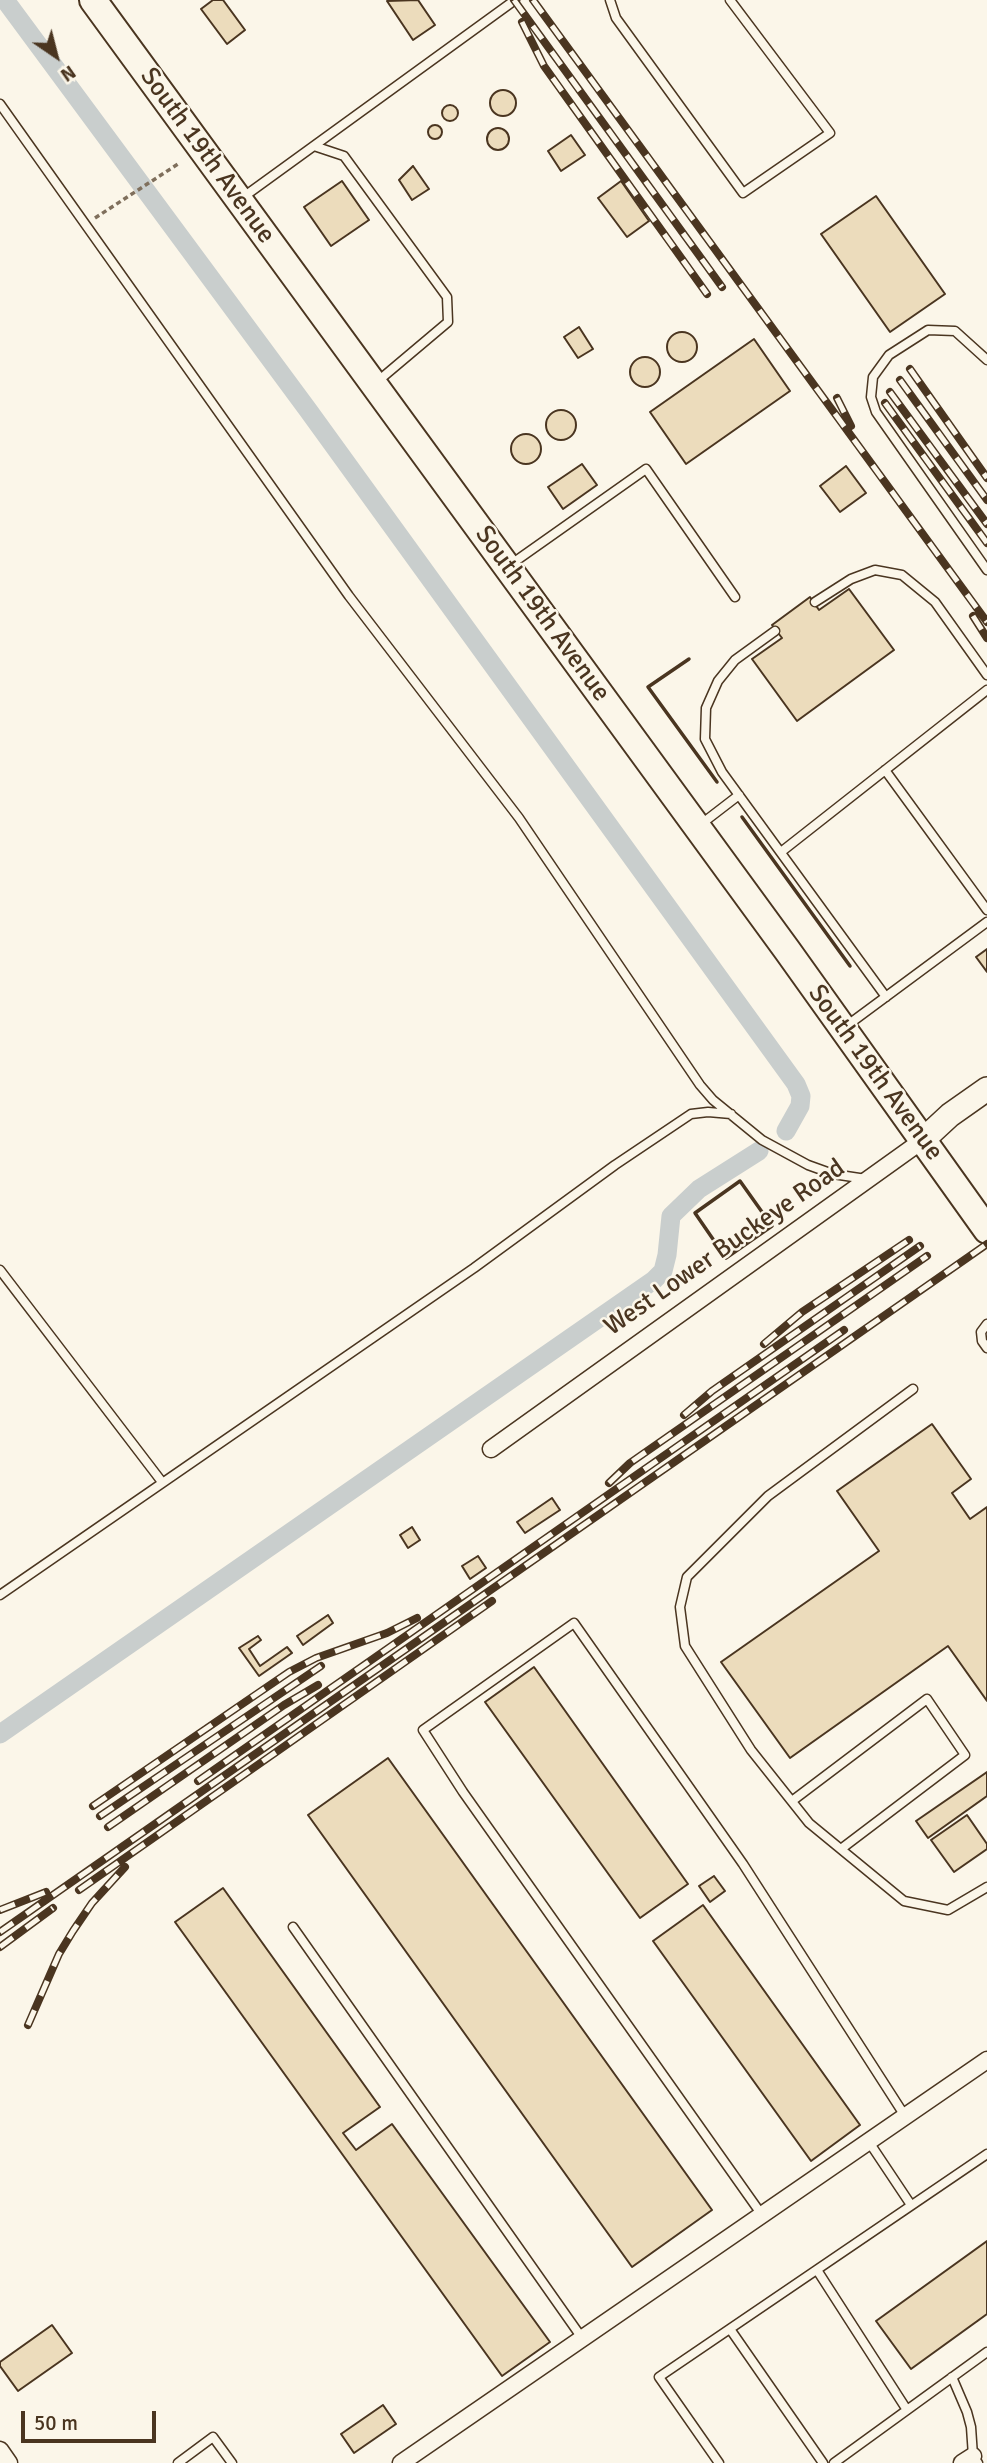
<!DOCTYPE html>
<style>
body{margin:0}
#map{position:relative;width:987px;height:2463px;overflow:hidden;background:#fbf6e9;font-family:Signika,sans-serif}
canvas{display:block}
.north{position:absolute;left:21px;top:21px;width:70px;height:70px;-webkit-text-stroke:5px #fbf6e9;paint-order:stroke;rotate:145deg;font-size:19px;font-weight:700;line-height:28px;text-align:center;color:#4a3520}
.north::after{content:'';display:block;margin:auto;width:24px;height:32px;background:#4a3520;clip-path:polygon(50% 0,100% 100%,50% 72%,0 100%)}
.scale{position:absolute;left:21px;top:2411px;width:135px;height:32px;box-sizing:border-box;border:4px solid #4a3520;border-top:0;padding-left:9px;font-size:21px;line-height:24px;white-space:nowrap;color:#4a3520;-webkit-text-stroke:5px #fbf6e9;paint-order:stroke}
</style>
<div id="map">
<canvas width="987" height="2463"></canvas>
<div class="north">N</div>
<div class="scale">50 m</div>
</div>
<script>
const g = document.querySelector('canvas').getContext('2d');
g.lineJoin = 'round';
function shape(rows) {
  const path = new Path2D();
  for (const r of rows) {
    if (r.length === 3) {
      path.moveTo(r[0] + r[2], r[1]);
      path.arc(r[0], r[1], r[2], 0, 2 * Math.PI);
      continue;
    }
    path.moveTo(r[0], r[1]);
    for (let i = 2; i < r.length; i += 2) path.lineTo(r[i], r[i + 1]);
  }
  return path;
}
function strokePath(path, color, width, dash) {
  g.strokeStyle = color;
  g.lineWidth = width;
  g.lineCap = dash ? 'butt' : 'round';
  g.setLineDash(dash || []);
  g.stroke(path);
}
function paint(path, color) {
  g.fillStyle = color;
  g.fill(path, 'evenodd');
}
function write(font, color, halo, rows, align = 'center') {
  g.font = font + ' Signika,sans-serif';
  g.lineWidth = 5;
  g.setLineDash([]);
  g.textBaseline = 'middle';
  g.strokeStyle = halo;
  g.fillStyle = color;
  for (const [text, x, y, turn = 0] of rows) {
    g.save();
    g.translate(x, y);
    g.rotate((+turn || 0) * Math.PI / 180);
    g.textAlign = isNaN(turn) ? turn : align;
    if (halo) g.strokeText(text, 0, 0);
    g.fillText(text, 0, 0);
    g.restore();
  }
}
const canal = shape([
 [5,0,308,410,796,1084,801,1096,800,1106,786,1131],
 [0,1734,654,1280,663,1271,667,1255,671,1216,699,1189,759,1151]
]);
const building = shape([
 [213,0,223,0,245,30,227,44,201,9,213,0],
 [418,0,435,25,413,40,387,1,418,0],
 [503,103,13],
 [450,113,8],
 [435,132,7],
 [498,139,11],
 [571,135,585,155,561,171,548,151,571,135],
 [413,166,429,189,412,200,399,180,413,166],
 [342,181,369,220,331,246,304,207,342,181],
 [621,181,649,221,627,237,598,198,621,181],
 [876,196,945,294,890,332,821,234,876,196],
 [579,327,593,349,578,358,564,337,579,327],
 [682,347,15],
 [754,339,790,391,686,464,650,412,754,339],
 [645,372,15],
 [561,425,15],
 [526,449,15],
 [582,464,597,485,563,509,548,487,582,464],
 [846,466,866,493,840,512,820,486,846,466],
 [849,589,894,650,797,721,752,659,782,638,772,625,810,597,819,610,849,589],
 [987,949,987,972,976,957,987,949],
 [932,1424,971,1479,952,1493,970,1519,987,1507,987,1701,948,1646,790,1758,721,1662,879,1551,837,1491,932,1424],
 [552,1498,560,1510,525,1533,517,1522,552,1498],
 [412,1527,420,1540,408,1548,400,1535,412,1527],
 [478,1556,486,1568,470,1579,462,1566,478,1556],
 [328,1615,333,1623,303,1645,297,1636,328,1615],
 [258,1636,261,1640,249,1649,260,1666,287,1647,292,1653,259,1676,239,1648,258,1636],
 [534,1667,688,1884,640,1918,485,1702,534,1667],
 [388,1758,712,2210,632,2267,308,1815,388,1758],
 [987,1772,987,1796,928,1838,916,1821,987,1772],
 [967,1815,987,1844,987,1849,954,1872,931,1840,967,1815],
 [714,1876,725,1891,710,1902,699,1886,714,1876],
 [223,1888,380,2107,343,2133,356,2150,392,2124,550,2342,502,2376,175,1922,223,1888],
 [703,1905,860,2125,811,2161,653,1941,703,1905],
 [987,2241,987,2314,911,2369,876,2321,987,2241],
 [52,2325,72,2353,18,2391,0,2366,0,2362,52,2325],
 [383,2405,396,2424,354,2453,341,2434,383,2405]
]);
const path = shape([
 [95,218,178,164]
]);
const service = shape([
 [610,0,616,18,743,193,830,133,730,0],
 [0,104,349,596,519,818,700,1085,713,1100,762,1140,808,1165,833,1174,866,1179],
 [314,146,344,156,447,297,448,322,378,381],
 [242,198,515,0],
 [987,360,955,331,928,330,889,355,873,377,871,397,876,412,987,570],
 [510,565,646,469,735,597],
 [815,602,851,579,875,570,902,575,935,602,987,675],
 [775,631,735,660,718,681,706,708,705,739,722,772,886,997],
 [885,770,987,910],
 [700,825,739,795],
 [781,852,987,690],
 [845,1027,987,922],
 [0,1270,162,1482],
 [987,1324,981,1332,982,1341,987,1348],
 [913,1389,768,1496,687,1577,680,1607,685,1646,751,1750,809,1823,904,1901,948,1910,987,1887],
 [0,1595,474,1268,615,1165,691,1114,708,1112,731,1114],
 [792,1801,927,1699,965,1755,841,1849],
 [293,1927,582,2338],
 [869,2142,911,2205],
 [762,2215,463,1792,423,1730,574,1623,743,1864,905,2116],
 [817,2270,907,2410],
 [730,2329,823,2463],
 [952,2377,967,2412,971,2427,973,2456,978,2463],
 [178,2463,213,2437,232,2463],
 [719,2463,659,2377,987,2154],
 [834,2463,987,2352]
]);
const minor = shape([
 [491,1449,923,1140],
 [0,2450,9,2463],
 [401,2463,987,2060],
 [962,2463,973,2456]
]);
const secondary = shape([
 [923,1140,950,1115,987,1089]
]);
const primary = shape([
 [93,0,787,950,987,1230]
]);
const rail = shape([
 [514,0,722,287],
 [533,0,987,622],
 [522,22,544,66,707,294],
 [910,369,987,478],
 [900,380,987,500],
 [890,392,987,524],
 [837,398,851,426],
 [885,403,987,543],
 [973,616,987,638],
 [764,1344,802,1312,909,1240],
 [684,1415,712,1391,920,1246],
 [609,1483,630,1463,927,1256],
 [198,1781,844,1330],
 [93,1806,289,1672,316,1658,387,1633,417,1618],
 [100,1816,321,1666],
 [108,1827,284,1705,318,1685],
 [79,1890,492,1601],
 [0,1910,46,1892],
 [0,1932,987,1244],
 [0,1947,53,1908],
 [28,2025,59,1954,73,1931,92,1903,125,1867]
]);
const wall = shape([
 [689,659,648,687,717,782],
 [742,817,850,966],
 [740,1181,772,1226,726,1258,695,1213,740,1181]
]);
const streetNames = [
 ["South 19th Avenue",207,156,54],
 ["South 19th Avenue",542,614,54],
 ["South 19th Avenue",875,1073,54],
 ["West Lower Buckeye Road",725,1248,-35]
];
strokePath(canal, '#c9cecd', 19);
paint(building, '#ecdcbc');
strokePath(building, '#4a3520', 2);
strokePath(service, '#4a3520', 11);
strokePath(minor, '#4a3520', 19);
strokePath(secondary, '#4a3520', 26);
strokePath(primary, '#4a3520', 30);
strokePath(path, '#7f6f5c', 3.5, [5, 3.5]);
strokePath(service, '#fbf6e9', 8);
strokePath(minor, '#fbf6e9', 16);
strokePath(secondary, '#fbf6e9', 23);
strokePath(primary, '#fbf6e9', 26);
strokePath(rail, '#4a3520', 8);
strokePath(rail, '#fbf6e9', 5, [16]);
strokePath(wall, '#4a3520', 3.5);
write('26px', '#4a3520', '#fbf6e9', streetNames);
</script>
